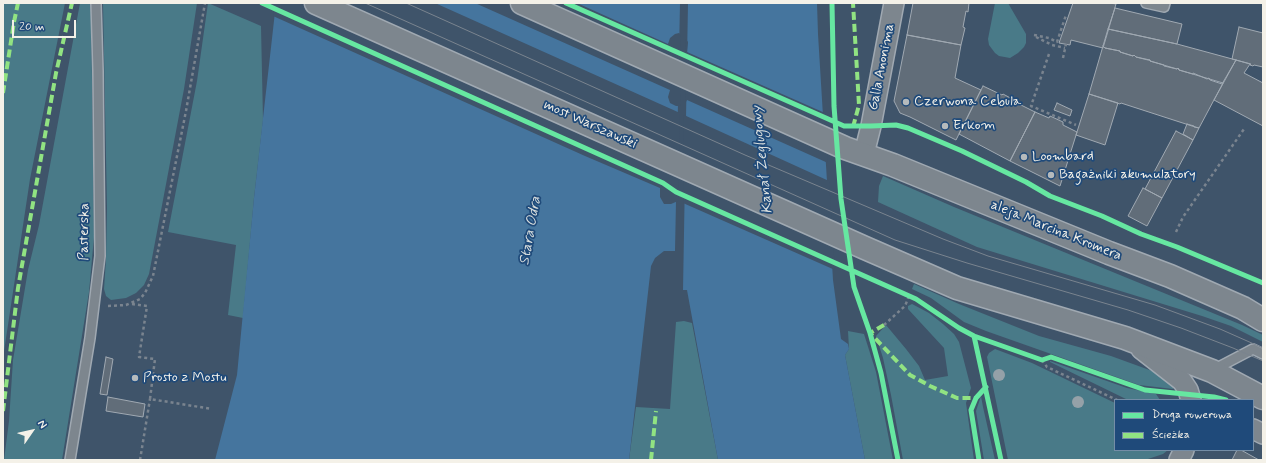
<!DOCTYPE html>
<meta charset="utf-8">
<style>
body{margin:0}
#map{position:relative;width:1266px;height:463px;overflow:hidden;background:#3f546a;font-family:Mynerve,sans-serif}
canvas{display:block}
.frame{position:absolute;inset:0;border:4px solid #f4f1e8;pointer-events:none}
.legend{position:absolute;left:1114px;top:399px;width:140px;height:52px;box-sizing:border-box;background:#1f4a7a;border:1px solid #748da6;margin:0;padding:5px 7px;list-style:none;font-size:12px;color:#f4f1e8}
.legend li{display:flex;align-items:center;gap:8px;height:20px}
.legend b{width:20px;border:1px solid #748da6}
.north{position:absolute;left:12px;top:411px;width:40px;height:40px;-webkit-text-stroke:3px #1f4a7a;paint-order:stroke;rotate:56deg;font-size:11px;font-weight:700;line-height:16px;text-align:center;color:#f4f1e8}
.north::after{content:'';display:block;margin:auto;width:14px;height:18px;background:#f4f1e8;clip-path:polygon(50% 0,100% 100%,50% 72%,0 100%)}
.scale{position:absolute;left:12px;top:20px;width:64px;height:18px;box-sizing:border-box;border:2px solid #f4f1e8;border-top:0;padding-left:5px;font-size:12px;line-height:14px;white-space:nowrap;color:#f4f1e8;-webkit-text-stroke:3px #1f4a7a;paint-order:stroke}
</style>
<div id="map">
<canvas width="1266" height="463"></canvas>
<div class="frame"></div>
<ul class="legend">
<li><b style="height:5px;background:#66e7a1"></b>Droga rowerowa</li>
<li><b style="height:5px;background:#91e382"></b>Ścieżka</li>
</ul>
<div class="north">N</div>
<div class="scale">20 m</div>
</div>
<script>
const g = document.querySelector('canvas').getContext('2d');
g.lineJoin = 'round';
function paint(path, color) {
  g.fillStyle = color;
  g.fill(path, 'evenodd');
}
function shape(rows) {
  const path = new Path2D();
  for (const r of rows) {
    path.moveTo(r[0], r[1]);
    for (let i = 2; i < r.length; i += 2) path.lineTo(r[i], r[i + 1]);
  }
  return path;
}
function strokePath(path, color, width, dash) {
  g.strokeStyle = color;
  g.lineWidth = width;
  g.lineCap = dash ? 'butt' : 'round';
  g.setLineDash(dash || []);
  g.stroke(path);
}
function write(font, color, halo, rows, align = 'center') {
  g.font = font + ' Mynerve,sans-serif';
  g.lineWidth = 3.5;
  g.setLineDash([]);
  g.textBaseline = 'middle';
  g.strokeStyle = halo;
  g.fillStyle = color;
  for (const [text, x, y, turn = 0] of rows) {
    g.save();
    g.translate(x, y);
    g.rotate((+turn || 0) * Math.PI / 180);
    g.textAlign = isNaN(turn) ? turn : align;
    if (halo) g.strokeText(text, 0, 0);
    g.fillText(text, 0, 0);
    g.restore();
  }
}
const green = shape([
 [3,3,65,3,30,179,3,358],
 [80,3,91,3,94,237,89,292,62,460,4,460,9,421,13,360,28,270,39,225],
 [103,3,197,3,184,89,149,274,144,285,136,293,126,298,111,300,106,296,104,289,106,259,107,208],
 [208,3,261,26,263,120,254,198,243,318,228,315,236,245,168,232,197,81],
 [995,3,1008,3,1026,34,1026,43,1024,47,1018,53,1010,58,999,56,995,53,989,45,988,39],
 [883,176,954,207,1242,325,1263,335,1263,342,1231,326,1202,316,977,247,878,202,879,186],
 [914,284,959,304,1039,336,1111,356,1155,372,1170,382,1174,387,1173,389,1139,385,986,331,964,322,931,298,912,289],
 [912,304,929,313,943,324,954,334,959,342,971,388,966,403,974,460,903,460,891,395,883,358,876,336,886,325,906,349,919,366,925,380,948,376,944,348,908,309,908,306],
 [684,321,692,323,718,460,629,460,636,407,670,409,676,322],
 [848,331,864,334,876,372,893,460,865,460,845,355,849,349],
 [995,349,1032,363,1115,403,1115,450,1168,450,1163,454,1145,460,1008,460,987,357,989,353],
 [1050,361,1127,388,1156,394,1160,400,1128,400,1050,362],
 [981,396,983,407,995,460,984,460,976,411]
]);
const water = shape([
 [276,3,680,3,675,251,664,251,655,258,651,266,629,460,215,460,237,375,254,198],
 [688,3,817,3,818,34,833,280,841,339,848,344,849,349,845,355,865,460,718,460,687,290,683,290]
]);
const pier = shape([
 [274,3,435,3,680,113,678,201,671,204,664,204,660,197,660,188,585,156,273,16],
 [475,3,577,3,668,44,670,38,675,34,679,33,681,35,680,106,676,106,670,103,668,97,670,90],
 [686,39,688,42,687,52,825,113,828,163,687,100,685,104],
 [684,115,829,181,835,270,683,203]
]);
const building = shape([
 [913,3,969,3,968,12,966,11,963,27,965,28,961,45,907,35,913,3],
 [1073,3,1110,3,1116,4,1103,48,1071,40,1070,45,1059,43,1073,3],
 [1115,8,1182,24,1177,44,1108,29,1115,8],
 [1239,27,1263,33,1263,69,1263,67,1254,65,1253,66,1250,65,1251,64,1232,59,1239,27],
 [1108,29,1177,44,1236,60,1222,84,1210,80,1209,78,1207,79,1193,73,1193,74,1179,70,1178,68,1177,69,1150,61,1150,60,1148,60,1136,57,1134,55,1133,56,1120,52,1120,51,1105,48,1103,46,1108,29],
 [907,35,961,45,955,78,981,90,956,140,910,117,900,113,894,101,907,35],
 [1103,46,1105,48,1120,51,1120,52,1133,56,1134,55,1136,57,1150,60,1150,61,1164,65,1164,66,1177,69,1178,68,1179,70,1223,83,1199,128,1192,126,1121,103,1120,104,1089,94,1103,46],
 [1236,60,1250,64,1244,73,1263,83,1263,126,1214,100,1236,60],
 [983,86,1002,95,1003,94,1016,101,1015,102,1035,112,1010,161,959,134,983,86],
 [1089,94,1118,103,1105,145,1076,135,1089,94],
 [1057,103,1072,110,1070,116,1054,110,1057,103],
 [1035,112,1049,118,1050,116,1063,122,1063,125,1077,132,1060,186,1010,161,1035,112],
 [1187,124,1194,126,1194,127,1199,128,1193,140,1183,134,1187,124],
 [1176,131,1193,140,1162,198,1145,189,1176,131],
 [1143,188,1162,198,1147,226,1128,216,1143,188],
 [106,357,113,359,107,395,100,394,106,357],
 [108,397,145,404,143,417,106,411,108,397],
 [1237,450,1241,450,1259,460,1232,460,1237,450]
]);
const path = shape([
 [1034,35,1049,38,1057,42,1066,15],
 [1036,37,1052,45,1065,48],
 [1049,54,1031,106,1076,125],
 [1063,58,1066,44],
 [1176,232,1183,217,1244,129],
 [132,304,147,306,139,357,155,359,150,399,212,409],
 [108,306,126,305,140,299,145,293,153,276,186,111,205,3],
 [884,325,905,306,909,296],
 [1042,360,1047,367,1117,400],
 [140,460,150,399]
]);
const lane = shape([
 [1146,3,1164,7,1165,3],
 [1213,370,1253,349,1263,354],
 [70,460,90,338,100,256,98,71,96,3]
]);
const street = shape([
 [864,154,871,126,894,3],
 [1141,349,1182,381,1188,390,1191,400],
 [1253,429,1263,434],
 [1179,460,1184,450]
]);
const secondary = shape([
 [316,3,865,248,957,288,1125,338,1212,371,1263,398],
 [522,3,845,148,893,165,1109,253,1170,276,1243,308,1263,320]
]);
const tram = shape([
 [365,3,895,240,967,263,1128,310,1181,328,1233,348,1263,361],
 [406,3,745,155,943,239,988,256,1155,305,1220,329,1263,348]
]);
const quiet = shape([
 [3,93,14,22,18,3],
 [853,127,859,105,853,3],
 [884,325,870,333,910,375,930,386,957,398,976,398],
 [3,411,18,288,56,73,72,3],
 [651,460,656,411]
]);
const cycleway = shape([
 [262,3,663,183,676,192,916,299,959,328,974,336,1042,360,1051,357,1145,390,1214,397,1226,400],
 [566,3,844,126,871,126,896,125,908,128,962,151,1026,182,1050,196,1102,216,1141,234,1177,247,1263,283],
 [832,3,834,106,841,199,854,287,870,333,881,373,898,460],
 [974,336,1001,460],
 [979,460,971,410,976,398,986,387]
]);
const trees = [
 [999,375],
 [1078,402]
];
const markers = [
 [906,102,4,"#b5babc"],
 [945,126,4,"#b5babc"],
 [1024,157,4,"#b5babc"],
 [1051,175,4,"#b5babc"],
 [135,378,4,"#b5babc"]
];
const streetNames = [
 ["Galla Anonima",882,67,-79],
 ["most Warszawski",590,125,24],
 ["aleja Marcina Kromera",1056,231,22],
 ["Pasterska",85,232,-89]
];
const poiNames = [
 ["Czerwona Cebula",914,102],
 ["Erkom",953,126],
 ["Loombard",1032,157],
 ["Bagażniki akumulatory",1059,175],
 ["Prosto z Mostu",143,378]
];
const waterNames = [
 ["Kanał Żeglugowy",763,160,-96],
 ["Stara Odra",531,231,-80]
];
paint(green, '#497a88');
paint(water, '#45759e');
paint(pier, '#3f546a');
paint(building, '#616d79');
strokePath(building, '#a0a9b2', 1);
strokePath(lane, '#a0a9b2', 12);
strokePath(street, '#a0a9b2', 22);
strokePath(secondary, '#a0a9b2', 25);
strokePath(path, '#7a848f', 2.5, [3, 3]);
strokePath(lane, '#7d868e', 9);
strokePath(street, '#7d868e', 19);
strokePath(secondary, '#7d868e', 22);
strokePath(tram, '#7a848f', 1);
strokePath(quiet, '#91e382', 4, [8, 4]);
strokePath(cycleway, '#66e7a1', 5);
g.fillStyle = '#95a1a8';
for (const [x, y] of trees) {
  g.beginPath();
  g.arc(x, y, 6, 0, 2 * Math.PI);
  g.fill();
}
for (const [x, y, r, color] of markers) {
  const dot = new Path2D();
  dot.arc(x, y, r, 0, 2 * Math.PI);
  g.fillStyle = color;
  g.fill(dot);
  strokePath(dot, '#1f4a7a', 1.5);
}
write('14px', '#f4f1e8', '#1f4a7a', streetNames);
write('14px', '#f4f1e8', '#1f4a7a', poiNames, 'left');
write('italic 15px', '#dadfde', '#1f4a7a', waterNames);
</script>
